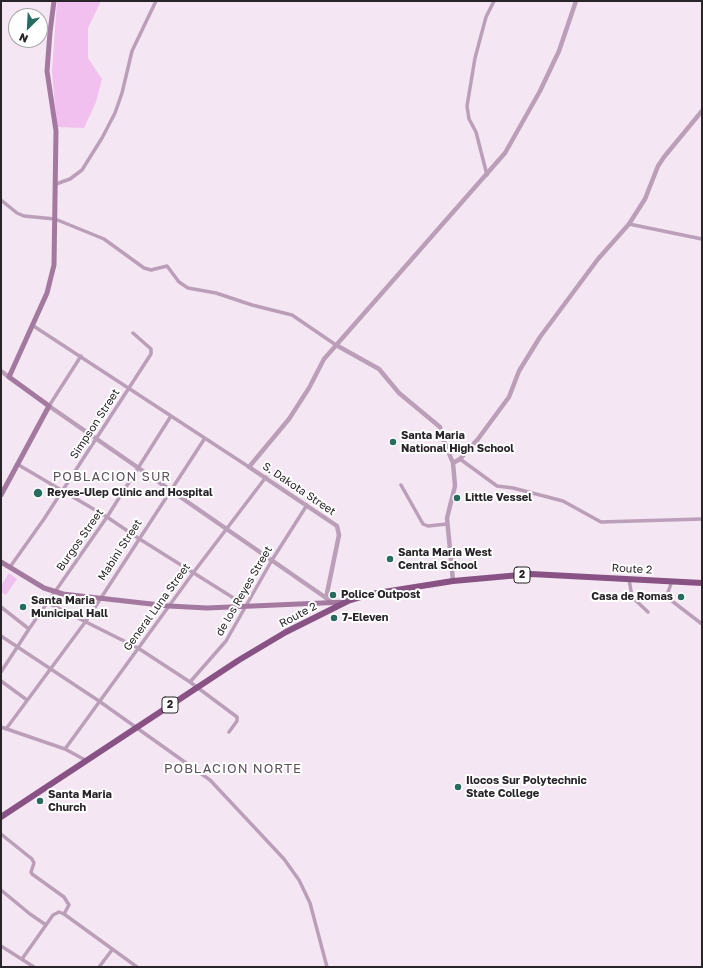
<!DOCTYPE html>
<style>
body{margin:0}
#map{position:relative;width:703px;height:968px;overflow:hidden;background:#f5e6f3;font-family:"Golos Text",sans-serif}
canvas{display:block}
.frame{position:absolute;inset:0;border:2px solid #292429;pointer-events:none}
.north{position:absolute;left:8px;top:8px;width:40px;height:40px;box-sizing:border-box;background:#fff;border:1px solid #a9a7a9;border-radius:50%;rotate:204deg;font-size:11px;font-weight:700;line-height:16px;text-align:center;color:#292429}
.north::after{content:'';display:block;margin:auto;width:14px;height:18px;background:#266c5f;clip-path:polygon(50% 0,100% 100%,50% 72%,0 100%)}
</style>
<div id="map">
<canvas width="703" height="968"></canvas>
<div class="frame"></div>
<div class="north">N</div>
</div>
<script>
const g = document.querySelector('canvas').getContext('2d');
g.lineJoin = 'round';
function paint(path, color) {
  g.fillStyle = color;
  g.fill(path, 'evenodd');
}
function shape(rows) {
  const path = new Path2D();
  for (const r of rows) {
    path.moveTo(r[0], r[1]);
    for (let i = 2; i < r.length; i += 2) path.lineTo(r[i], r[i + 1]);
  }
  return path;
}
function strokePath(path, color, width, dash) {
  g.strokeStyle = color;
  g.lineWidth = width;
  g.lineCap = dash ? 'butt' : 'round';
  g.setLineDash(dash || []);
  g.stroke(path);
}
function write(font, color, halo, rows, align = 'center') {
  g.font = font + ' "Golos Text",sans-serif';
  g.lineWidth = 4;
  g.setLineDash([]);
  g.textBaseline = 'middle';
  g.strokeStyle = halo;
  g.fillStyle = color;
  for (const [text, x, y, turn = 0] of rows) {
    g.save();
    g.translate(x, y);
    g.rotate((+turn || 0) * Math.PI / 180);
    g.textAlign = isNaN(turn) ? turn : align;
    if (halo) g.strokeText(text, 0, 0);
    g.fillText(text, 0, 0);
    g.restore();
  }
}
const green = shape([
 [57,1,101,1,88,28,88,58,102,79,96,102,84,128,57,127,52,72],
 [9,573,17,579,6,595,1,592,1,586]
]);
const minor = shape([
 [487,175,476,132,469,119,467,106,475,58,486,17,494,1],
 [56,184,70,179,82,170,102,138,115,113,122,93,132,51,156,1],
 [1,200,17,213,24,216,55,219,104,239,144,268,151,270,167,266,179,282,188,288,216,293,252,305,292,315,336,345],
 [629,224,702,239],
 [32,325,249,467],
 [49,406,81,356],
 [460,459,497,486,513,488,563,501,601,522,702,519],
 [17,464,107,517,138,538,232,597,242,606],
 [401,485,423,524,428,526,447,524],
 [10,567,44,519,151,354,151,349,133,333],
 [629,579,632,597,648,612],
 [672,581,667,595,668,598,702,624],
 [48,603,138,648,190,682,237,717,237,721,229,732],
 [1,607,29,629],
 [1,636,99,701,210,780,284,859,299,880,310,903,327,967],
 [1,672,29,629,107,517,171,416],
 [1,681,27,700],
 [190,682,226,641,272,560,307,505],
 [1,727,65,749,87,761],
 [6,729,86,621,205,438],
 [65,749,193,573,266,477],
 [1,834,32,859,34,863,31,872,32,874,64,897,69,905,64,914],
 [1,890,30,914,46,925,53,915,59,912,64,914,137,967],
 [1,946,34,967],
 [22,959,46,925],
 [99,967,112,950]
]);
const tertiary = shape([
 [336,345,379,369,399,393,440,427,443,439,453,463,455,486,447,518,453,581],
 [1,371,9,377],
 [49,406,332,602],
 [453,463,460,459,478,439,509,397,519,371,540,337,598,259,629,224,645,199,658,166,664,157,702,111],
 [326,598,339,535,337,526,249,467,289,419,309,388,324,359,505,153,540,91,559,51,576,1]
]);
const secondary = shape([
 [1,495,49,406,9,377,47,293,54,265,56,131,47,71,50,32,54,1],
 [1,562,44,588,63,594,169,606,207,608,345,602]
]);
const trunk = shape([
 [1,817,239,660,286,632,348,601,371,594,453,581,531,574,702,583]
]);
const markers = [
 [393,442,4,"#266c5f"],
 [38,493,5,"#266c5f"],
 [457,498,4,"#266c5f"],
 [390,559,4,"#266c5f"],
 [333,595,4,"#266c5f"],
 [681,597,4,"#266c5f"],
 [23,607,4,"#266c5f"],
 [334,618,4,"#266c5f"],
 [458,787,4,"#266c5f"],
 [40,801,4,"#266c5f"]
];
const shields = [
 [522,575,16],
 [170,705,16]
];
const shieldNames = [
 ["2",522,575],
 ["2",170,705]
];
const streetNames = [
 ["Simpson Street",95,424,-57],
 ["S. Dakota Street",299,489,34],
 ["Burgos Street",80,540,-55],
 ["Mabini Street",120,550,-57],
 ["Route 2",632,569,3],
 ["de los Reyes Street",244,591,-60],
 ["General Luna Street",157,607,-54],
 ["Route 2",298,615,-28]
];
const poiNames = [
 ["Santa Maria",401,436],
 ["National High School",401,449],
 ["Reyes-Ulep Clinic and Hospital",47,493],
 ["Little Vessel",465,498],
 ["Santa Maria West",398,553],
 ["Central School",398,566],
 ["Police Outpost",341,595],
 ["Casa de Romas",673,597,"right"],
 ["Santa Maria",31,601],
 ["Municipal Hall",31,614],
 ["7-Eleven",342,618],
 ["Ilocos Sur Polytechnic",466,781],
 ["State College",466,794],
 ["Santa Maria",48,795],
 ["Church",48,808]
];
const quarterNames = [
 ["POBLACION SUR",112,477],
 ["POBLACION NORTE",233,769]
];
paint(green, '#f2c0ee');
strokePath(minor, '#bb9fb9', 3.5);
strokePath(tertiary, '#bb9fb9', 4.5);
strokePath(secondary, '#a379a0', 5);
strokePath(trunk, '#885285', 6);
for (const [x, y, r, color] of markers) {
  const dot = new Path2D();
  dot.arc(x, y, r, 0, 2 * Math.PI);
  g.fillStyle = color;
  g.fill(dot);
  strokePath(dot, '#fff', 1.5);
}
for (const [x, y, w] of shields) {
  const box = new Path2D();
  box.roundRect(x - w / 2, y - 8, w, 16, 3);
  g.fillStyle = '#fff';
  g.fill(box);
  strokePath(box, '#292429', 1);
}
write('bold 10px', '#292429', null, shieldNames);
write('11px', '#292429', '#fff', streetNames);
write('bold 11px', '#292429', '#fff', poiNames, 'left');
g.letterSpacing = '1px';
write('13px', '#5f535e', '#fff', quarterNames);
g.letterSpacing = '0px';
</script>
